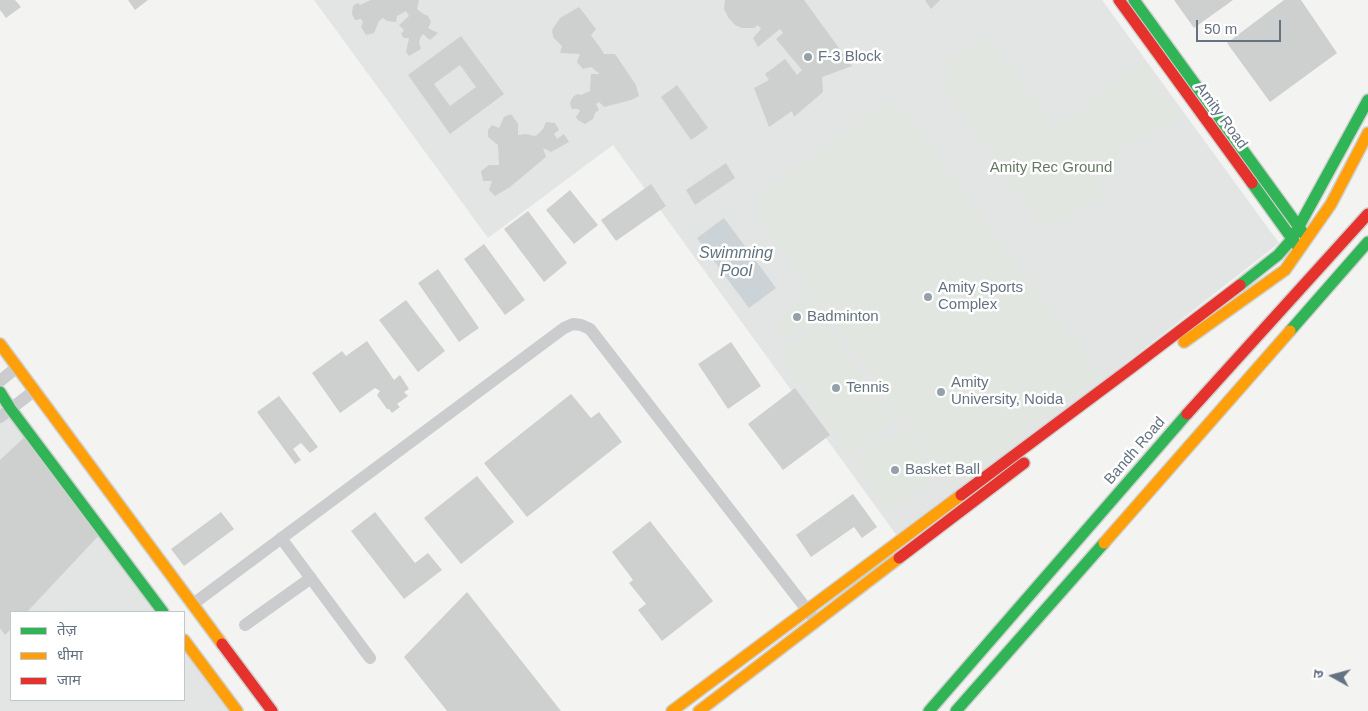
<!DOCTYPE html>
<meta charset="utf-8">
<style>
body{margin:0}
#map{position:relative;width:1368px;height:711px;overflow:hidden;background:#f3f4f2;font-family:Arial,"Noto Sans Devanagari",sans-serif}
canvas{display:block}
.legend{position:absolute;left:10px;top:611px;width:175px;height:90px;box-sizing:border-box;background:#fff;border:1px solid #c1c7cd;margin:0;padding:6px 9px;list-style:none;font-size:15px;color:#647281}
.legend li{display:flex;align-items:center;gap:10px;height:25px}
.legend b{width:25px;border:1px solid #c1c7cd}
.north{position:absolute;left:1308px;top:651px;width:50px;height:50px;-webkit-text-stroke:4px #fff;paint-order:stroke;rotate:277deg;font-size:14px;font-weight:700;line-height:20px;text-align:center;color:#647281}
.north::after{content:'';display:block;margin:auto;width:18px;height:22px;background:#647281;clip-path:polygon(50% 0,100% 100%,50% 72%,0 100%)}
.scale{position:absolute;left:1196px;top:20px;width:85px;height:22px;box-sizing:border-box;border:2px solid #647281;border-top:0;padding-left:6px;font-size:15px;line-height:18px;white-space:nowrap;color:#647281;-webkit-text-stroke:4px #fff;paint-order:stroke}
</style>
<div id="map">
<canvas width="1368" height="711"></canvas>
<ul class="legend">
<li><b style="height:6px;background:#30b455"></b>तेज़</li>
<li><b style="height:6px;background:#ff9f0a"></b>धीमा</li>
<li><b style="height:6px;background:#e5322d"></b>जाम</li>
</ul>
<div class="north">उ</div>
<div class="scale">50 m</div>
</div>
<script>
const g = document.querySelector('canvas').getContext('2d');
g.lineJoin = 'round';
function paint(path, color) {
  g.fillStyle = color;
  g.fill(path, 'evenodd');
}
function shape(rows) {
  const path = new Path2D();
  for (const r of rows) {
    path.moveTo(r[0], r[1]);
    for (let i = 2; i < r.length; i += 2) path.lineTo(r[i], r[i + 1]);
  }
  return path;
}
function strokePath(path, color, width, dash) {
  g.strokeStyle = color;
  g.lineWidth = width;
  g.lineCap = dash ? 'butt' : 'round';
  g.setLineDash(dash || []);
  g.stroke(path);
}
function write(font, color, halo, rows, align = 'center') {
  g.font = font + ' Arial,sans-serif';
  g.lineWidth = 5;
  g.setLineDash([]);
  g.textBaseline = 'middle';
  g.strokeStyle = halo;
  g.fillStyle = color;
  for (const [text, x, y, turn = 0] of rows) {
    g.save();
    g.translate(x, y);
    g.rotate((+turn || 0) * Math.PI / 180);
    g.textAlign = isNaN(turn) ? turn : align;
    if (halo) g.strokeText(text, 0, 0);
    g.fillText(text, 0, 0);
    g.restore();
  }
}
const built = shape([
 [314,0,1102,0,1279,243,900,540,613,145,488,238],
 [0,386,168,612,11,612,11,700,184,700,184,633,242,711,0,711]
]);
const green = shape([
 [989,39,1055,128,1141,64,1181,116,1091,169,1106,196,1045,229,945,90,948,62],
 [887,102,904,107,995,238,1101,374,953,487,944,460,941,457,936,463,859,355,761,223,757,212,758,201,770,186,806,163,843,134],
 [807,295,821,314,787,339,773,320],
 [823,323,894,421,850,454,779,355],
 [903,427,937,477,888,512,853,462]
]);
const water = shape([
 [724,218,776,288,749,308,697,238]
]);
const building = shape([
 [0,0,15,0,21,7,6,18,0,10],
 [128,0,148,0,135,10],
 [371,0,419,0,417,9,422,13,428,16,431,22,428,28,438,33,430,40,423,34,420,38,419,43,421,49,409,56,406,52,409,38,404,38,401,34,404,30,399,25,409,16,406,11,397,16,396,22,387,21,383,18,379,21,374,33,366,35,361,27,363,22,361,19,355,20,352,14,353,6,358,3,360,5],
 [725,0,804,0,852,66,822,77,823,92,794,117,792,111,769,127,754,88,769,80,765,74,785,59,797,75,802,70,776,39,783,33,780,29,758,47,753,38,761,29,758,25,754,28,742,28,735,25,728,17,724,9],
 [925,0,940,0,931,9],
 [1174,0,1233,0,1194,28],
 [1284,0,1301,0,1337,53,1270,102,1227,43],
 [579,7,596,29,591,35,599,46,604,54,615,54,636,85,639,96,631,100,604,107,599,102,596,104,599,110,595,113,593,119,585,124,578,120,576,117,580,111,578,109,572,109,570,104,571,100,573,97,577,94,581,95,590,91,591,74,600,74,591,67,583,69,577,62,580,54,560,53,562,46,553,37,552,30,560,18],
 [461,36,504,94,450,134,408,75],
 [460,65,476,87,450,106,434,84],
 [677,85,708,128,691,140,661,97],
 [511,114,518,124,518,135,526,134,534,136,537,135,543,129,546,122,555,123,559,130,554,134,557,139,564,134,569,142,551,152,543,148,546,157,510,187,495,196,489,190,492,181,483,181,481,171,489,165,499,165,498,145,488,137,488,130,492,125,499,128,504,117],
 [726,163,735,178,695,205,686,190],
 [651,184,666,206,616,241,601,220],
 [570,190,598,225,574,244,546,210],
 [528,211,567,263,544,282,504,229],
 [484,244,525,300,505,315,464,259],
 [438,269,479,328,459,342,418,283],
 [406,300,445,351,418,372,379,320],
 [367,341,394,380,400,375,409,389,404,392,408,396,397,404,400,407,392,413,389,409,387,409,377,395,380,391,375,388,340,413,312,373,342,351,346,356],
 [731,342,761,386,728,409,698,364],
 [795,388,830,435,783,470,748,424],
 [571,394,591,418,599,412,622,442,527,517,484,463],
 [279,396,318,447,310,453,301,443,293,449,301,460,295,464,257,412],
 [28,434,101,533,27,612,11,612,11,629,5,635,0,628,0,460],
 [477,476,514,522,461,564,424,518],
 [853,494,877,527,862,538,854,527,811,557,796,535],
 [221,512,234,529,184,566,171,549],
 [375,512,415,563,428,553,442,570,404,599,351,531],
 [650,521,713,601,662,641,638,610,646,604,629,583,633,580,612,552],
 [467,592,561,711,447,711,404,657]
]);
const street = shape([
 [0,381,17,367],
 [0,417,34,391],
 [281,538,370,658],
 [193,604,564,328,573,324,581,325,590,329,811,615],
 [245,625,311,578]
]);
const fast = shape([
 [1134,0,1304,234],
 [1252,183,1298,247],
 [1240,285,1278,255,1292,239,1368,100],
 [1290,331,1368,242],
 [0,392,10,408,163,612],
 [929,711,1187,414],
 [956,711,1104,543]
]);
const slow = shape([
 [1184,342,1285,270,1331,204,1368,133],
 [0,344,222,644],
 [1104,543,1290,331],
 [184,640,237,711],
 [672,711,961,495],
 [699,711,899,558]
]);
const jam = shape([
 [1119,0,1252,183],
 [1187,414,1368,214],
 [961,495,1131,368,1240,285],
 [899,558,1024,463],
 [222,644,272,711]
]);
const markers = [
 [808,57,5,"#96a0a9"],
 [928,297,5,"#96a0a9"],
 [797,317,5,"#96a0a9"],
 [836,388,5,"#96a0a9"],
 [941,392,5,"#96a0a9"],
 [895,470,5,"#96a0a9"]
];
const poiNames = [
 ["F-3 Block",818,57],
 ["Amity Sports",938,288],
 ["Complex",938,305],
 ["Badminton",807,317],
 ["Amity",951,383],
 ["University, Noida",951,400],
 ["Tennis",846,388],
 ["Basket Ball",905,470]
];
const streetNames = [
 ["Amity Road",1221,116,54],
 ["Bandh Road",1135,451,-49]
];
const parkNames = [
 ["Amity Rec Ground",1051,168]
];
const waterNames = [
 ["Swimming",736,254],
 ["Pool",736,272]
];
paint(built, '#e3e5e4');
paint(green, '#e2e6e0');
paint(water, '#ccd3d7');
paint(building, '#cecfcf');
strokePath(fast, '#cfd0d0', 14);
strokePath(slow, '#cfd0d0', 14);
strokePath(jam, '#cfd0d0', 14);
strokePath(street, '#cbcccd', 12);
strokePath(fast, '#30b455', 11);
strokePath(slow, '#ff9f0a', 11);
strokePath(jam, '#e5322d', 11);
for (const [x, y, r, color] of markers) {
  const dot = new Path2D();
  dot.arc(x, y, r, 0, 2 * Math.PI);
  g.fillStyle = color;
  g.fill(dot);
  strokePath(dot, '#fff', 2);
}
write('15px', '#647281', '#fff', poiNames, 'left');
write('15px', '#647281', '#fff', streetNames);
write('15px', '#667863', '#fff', parkNames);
write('italic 16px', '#60747f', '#fff', waterNames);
</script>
